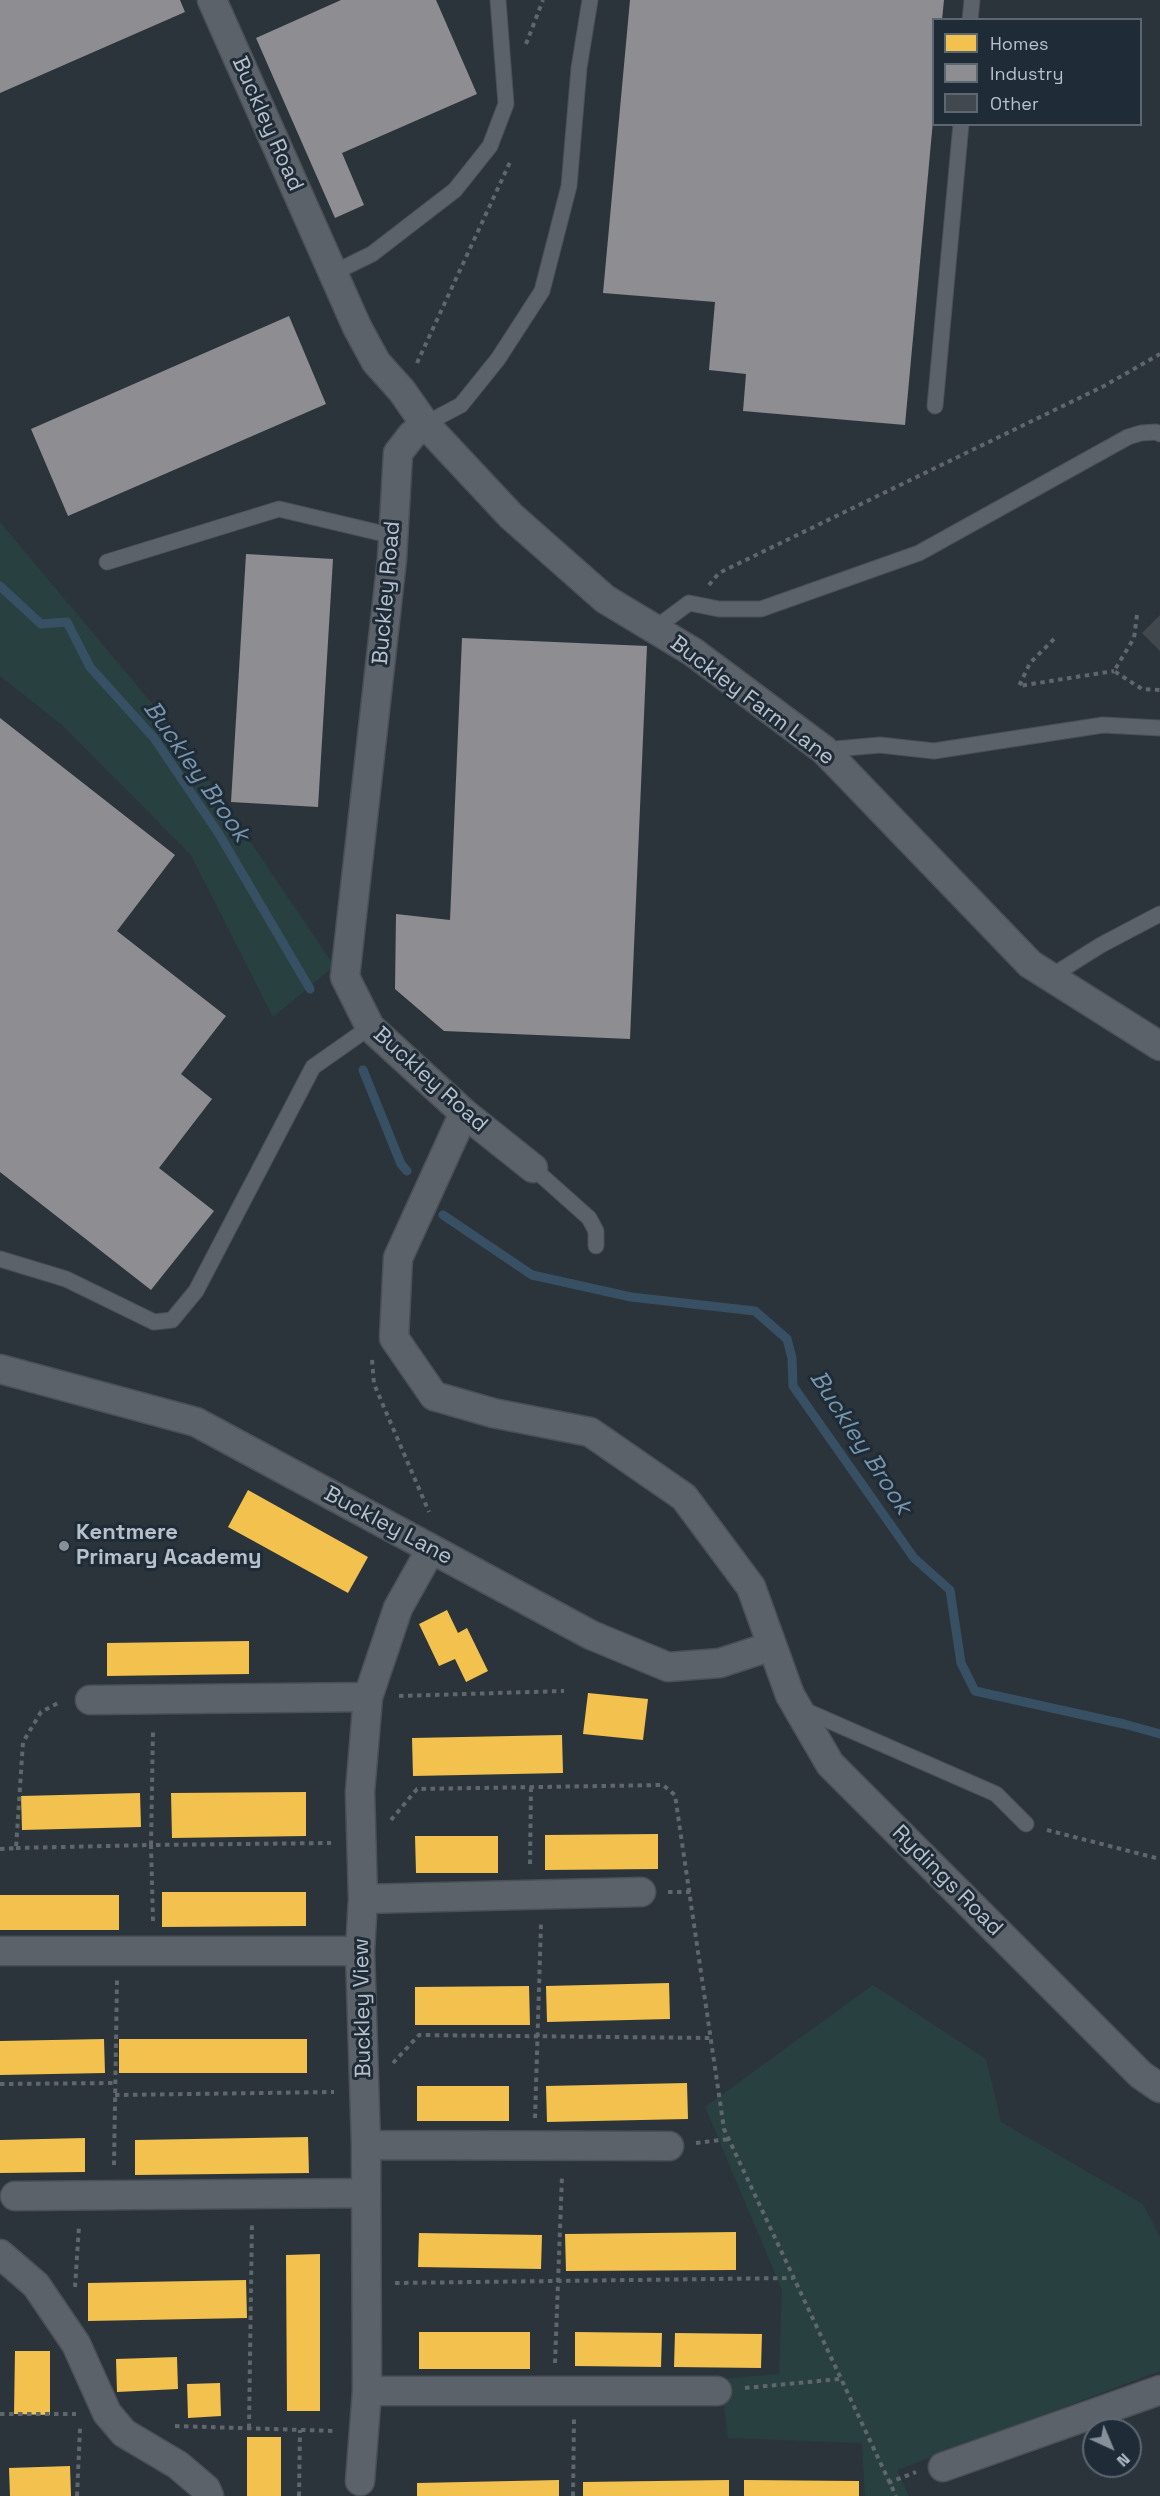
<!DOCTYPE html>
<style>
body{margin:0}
#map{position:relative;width:1160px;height:2496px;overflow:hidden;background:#2c343b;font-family:"Space Grotesk",sans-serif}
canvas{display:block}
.legend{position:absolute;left:932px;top:18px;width:210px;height:108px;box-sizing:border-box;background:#1f2b36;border:2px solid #5c6772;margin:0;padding:8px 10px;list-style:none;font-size:18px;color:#b7c1cb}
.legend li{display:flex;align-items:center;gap:12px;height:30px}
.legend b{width:30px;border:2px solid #5c6772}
.north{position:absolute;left:1082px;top:2418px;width:60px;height:60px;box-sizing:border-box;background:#1f2b36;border:2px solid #5c6772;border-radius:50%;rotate:136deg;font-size:16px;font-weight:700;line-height:24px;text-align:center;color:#b7c1cb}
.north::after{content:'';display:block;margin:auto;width:21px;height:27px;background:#869099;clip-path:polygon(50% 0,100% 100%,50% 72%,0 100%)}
</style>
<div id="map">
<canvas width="1160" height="2496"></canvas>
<ul class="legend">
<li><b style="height:16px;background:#f2c14e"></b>Homes</li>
<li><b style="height:16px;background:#8d8d92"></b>Industry</li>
<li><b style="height:16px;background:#41484e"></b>Other</li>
</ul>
<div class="north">N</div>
</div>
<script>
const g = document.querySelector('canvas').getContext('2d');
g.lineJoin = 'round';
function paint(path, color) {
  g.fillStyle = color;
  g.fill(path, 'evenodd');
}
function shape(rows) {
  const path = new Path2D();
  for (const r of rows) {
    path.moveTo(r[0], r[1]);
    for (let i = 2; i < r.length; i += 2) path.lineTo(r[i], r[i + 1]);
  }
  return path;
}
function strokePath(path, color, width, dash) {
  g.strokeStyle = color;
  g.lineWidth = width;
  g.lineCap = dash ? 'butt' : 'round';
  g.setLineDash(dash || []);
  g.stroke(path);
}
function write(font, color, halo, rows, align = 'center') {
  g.font = font + ' "Space Grotesk",sans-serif';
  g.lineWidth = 6;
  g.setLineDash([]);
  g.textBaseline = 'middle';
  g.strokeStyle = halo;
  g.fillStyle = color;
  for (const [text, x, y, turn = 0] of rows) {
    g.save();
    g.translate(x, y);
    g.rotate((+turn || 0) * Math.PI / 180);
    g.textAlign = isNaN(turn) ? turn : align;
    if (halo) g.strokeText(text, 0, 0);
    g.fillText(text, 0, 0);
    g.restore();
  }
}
const green = shape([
 [0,522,180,737,334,966,273,1017,191,855,62,725,0,676],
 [873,1985,986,2059,1001,2122,1143,2204,1160,2237,1160,2371,897,2470,909,2496,865,2496,862,2443,728,2438,721,2379,779,2374,782,2290,705,2107]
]);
const homes = shape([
 [248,1490,368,1557,348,1593,228,1527],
 [447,1610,458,1633,467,1628,488,1671,466,1682,455,1659,439,1666,419,1624],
 [249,1641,249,1674,107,1676,107,1643],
 [588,1693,648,1699,643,1740,583,1734],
 [562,1735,563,1773,413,1776,412,1738],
 [306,1792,306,1836,172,1838,171,1793],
 [140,1793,141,1827,22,1830,21,1796],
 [658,1834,658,1869,545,1870,545,1835],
 [415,1836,498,1836,498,1873,416,1873],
 [162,1892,306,1892,306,1926,162,1927],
 [0,1895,119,1895,119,1930,0,1930],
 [669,1983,670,2019,547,2022,546,1986],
 [529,1986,530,2025,415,2025,415,1987],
 [104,2039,105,2073,0,2075,0,2041],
 [119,2039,307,2039,307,2073,119,2073],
 [687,2083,688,2119,547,2122,546,2086],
 [417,2086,509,2086,509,2121,417,2121],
 [308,2137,309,2173,135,2175,135,2140],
 [85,2138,85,2172,0,2173,0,2140],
 [736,2232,736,2270,566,2271,565,2234],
 [419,2233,542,2235,541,2269,418,2267],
 [320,2254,320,2411,287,2411,286,2255],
 [246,2280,247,2318,88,2321,88,2283],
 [419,2332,530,2332,530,2369,419,2369],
 [575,2332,662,2333,661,2367,575,2366],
 [675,2333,762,2334,761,2368,674,2367],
 [15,2351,50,2351,50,2415,14,2414],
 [177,2357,178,2389,117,2392,116,2359],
 [220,2383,221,2416,188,2418,187,2384],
 [247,2437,281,2437,281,2496,247,2496],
 [70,2466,71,2496,10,2496,9,2468],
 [559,2480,559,2496,417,2496,417,2483],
 [729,2480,729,2496,583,2496,583,2482],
 [744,2480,859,2481,859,2496,744,2496]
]);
const industry = shape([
 [0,0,180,0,185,12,0,93],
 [341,0,436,0,477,94,342,153,364,205,335,218,256,38],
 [630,0,944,0,942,20,934,20,934,110,905,425,743,411,746,374,709,370,715,302,603,293],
 [289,316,326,404,68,516,31,429],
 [246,554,333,559,318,807,231,802],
 [462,638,647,646,630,1039,444,1031,395,989,396,914,450,920],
 [0,718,175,855,117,931,226,1016,181,1074,212,1099,159,1168,214,1211,151,1290,0,1172]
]);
const stream = shape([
 [0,586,41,624,67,622,90,667,154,738,219,834,310,989],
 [363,1070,401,1164,407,1171],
 [443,1215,532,1275,631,1297,755,1311,787,1339,792,1358,793,1386,914,1558,950,1590,961,1663,975,1691,1124,1724,1160,1734]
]);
const building = shape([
 [1160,615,1160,651,1142,633]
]);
const path = shape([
 [526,44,543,0],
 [417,363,511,160],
 [709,585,719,573,1104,386,1160,354],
 [1137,615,1134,638,1114,671,1142,689,1160,690],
 [1054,639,1030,663,1019,686,1114,671],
 [372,1360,374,1384,429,1512],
 [399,1696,564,1691],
 [391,1820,417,1789,663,1785,675,1795,724,2129,896,2496],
 [1047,1830,1160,1859],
 [16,1848,151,1845,153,1730],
 [0,1849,16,1848,23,1742,41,1712,60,1702],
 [530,1864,531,1787],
 [668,1892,690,1892],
 [153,1921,151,1845,331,1843],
 [393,2063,419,2035,711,2038],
 [0,2084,115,2083],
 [115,2095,334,2092],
 [535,2118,541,1924],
 [696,2143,729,2139],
 [114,2165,117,1980],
 [395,2283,793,2278],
 [75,2287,79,2226],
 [555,2363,562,2176],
 [745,2388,840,2379],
 [0,2414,76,2414],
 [175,2426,336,2431],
 [249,2428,252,2222],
 [888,2483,916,2472],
 [77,2496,80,2428],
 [299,2496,300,2430],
 [573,2496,574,2419]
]);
const lane = shape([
 [970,20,972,0],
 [333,273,372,254,455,190,490,146,506,104,498,0],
 [935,406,961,124],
 [425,424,461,405,498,359,542,291,569,186,579,68,590,0],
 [107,562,279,509,393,536],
 [654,629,689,603,719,609,761,609,919,553,1128,437,1141,433,1156,432,1160,434],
 [824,750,880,745,934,751,1103,725,1160,728],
 [1050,977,1101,945,1160,914],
 [533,1168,589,1218,596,1231,596,1246],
 [0,1259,66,1279,154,1322,172,1320,196,1291,313,1067,370,1027],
 [802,1709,996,1794,1026,1824]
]);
const street = shape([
 [212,0,357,327,376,362,402,391,425,424,412,435,398,453,392,559,345,977,370,1027,464,1113,533,1168],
 [425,424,511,516,605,599,693,652,824,750,1030,964,1160,1046],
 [464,1113,398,1258,394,1338,434,1396,493,1413,590,1432,684,1497,751,1587,790,1695,830,1764,1141,2075,1160,2088],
 [0,1369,196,1422,591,1635,668,1667,720,1663,772,1646],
 [90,1700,368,1697],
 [363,1899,641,1892],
 [0,1951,360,1951],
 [366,2145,669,2146],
 [15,2196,366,2193],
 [0,2254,36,2285,76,2344,107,2413,124,2433,178,2465,206,2489,209,2496],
 [367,2391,717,2391],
 [943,2467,1160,2390],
 [360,2481,367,2391,366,2145,360,1951,363,1899,360,1792,368,1697,398,1608,431,1549]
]);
const markers = [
 [64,1546,6,"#869099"]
];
const streetNames = [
 ["Buckley Road",267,124,66],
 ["Buckley Road",387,593,-85],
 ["Buckley Farm Lane",752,701,37],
 ["Buckley Road",430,1080,42],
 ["Buckley Lane",388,1526,28],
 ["Rydings Road",947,1881,45],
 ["Buckley View",363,2008,-91]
];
const poiNames = [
 ["Kentmere",76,1533],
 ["Primary Academy",76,1558]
];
const waterNames = [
 ["Buckley Brook",196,772,55],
 ["Buckley Brook",860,1443,57]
];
paint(green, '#294041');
paint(homes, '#f2c14e');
paint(industry, '#8d8d92');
strokePath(stream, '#385064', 9);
paint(building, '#41484e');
strokePath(lane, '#4a5055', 17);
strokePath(street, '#4a5055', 31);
strokePath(path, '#5f666c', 4, [4.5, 4.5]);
strokePath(lane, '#5c6269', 15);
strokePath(street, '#5c6269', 28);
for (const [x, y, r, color] of markers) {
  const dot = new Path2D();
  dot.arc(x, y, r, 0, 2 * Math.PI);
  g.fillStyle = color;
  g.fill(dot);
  strokePath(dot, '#1f2b36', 2);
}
write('22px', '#b7c1cb', '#1f2b36', streetNames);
write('bold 22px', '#b7c1cb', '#1f2b36', poiNames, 'left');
write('italic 24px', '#7796ae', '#1f2b36', waterNames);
</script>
